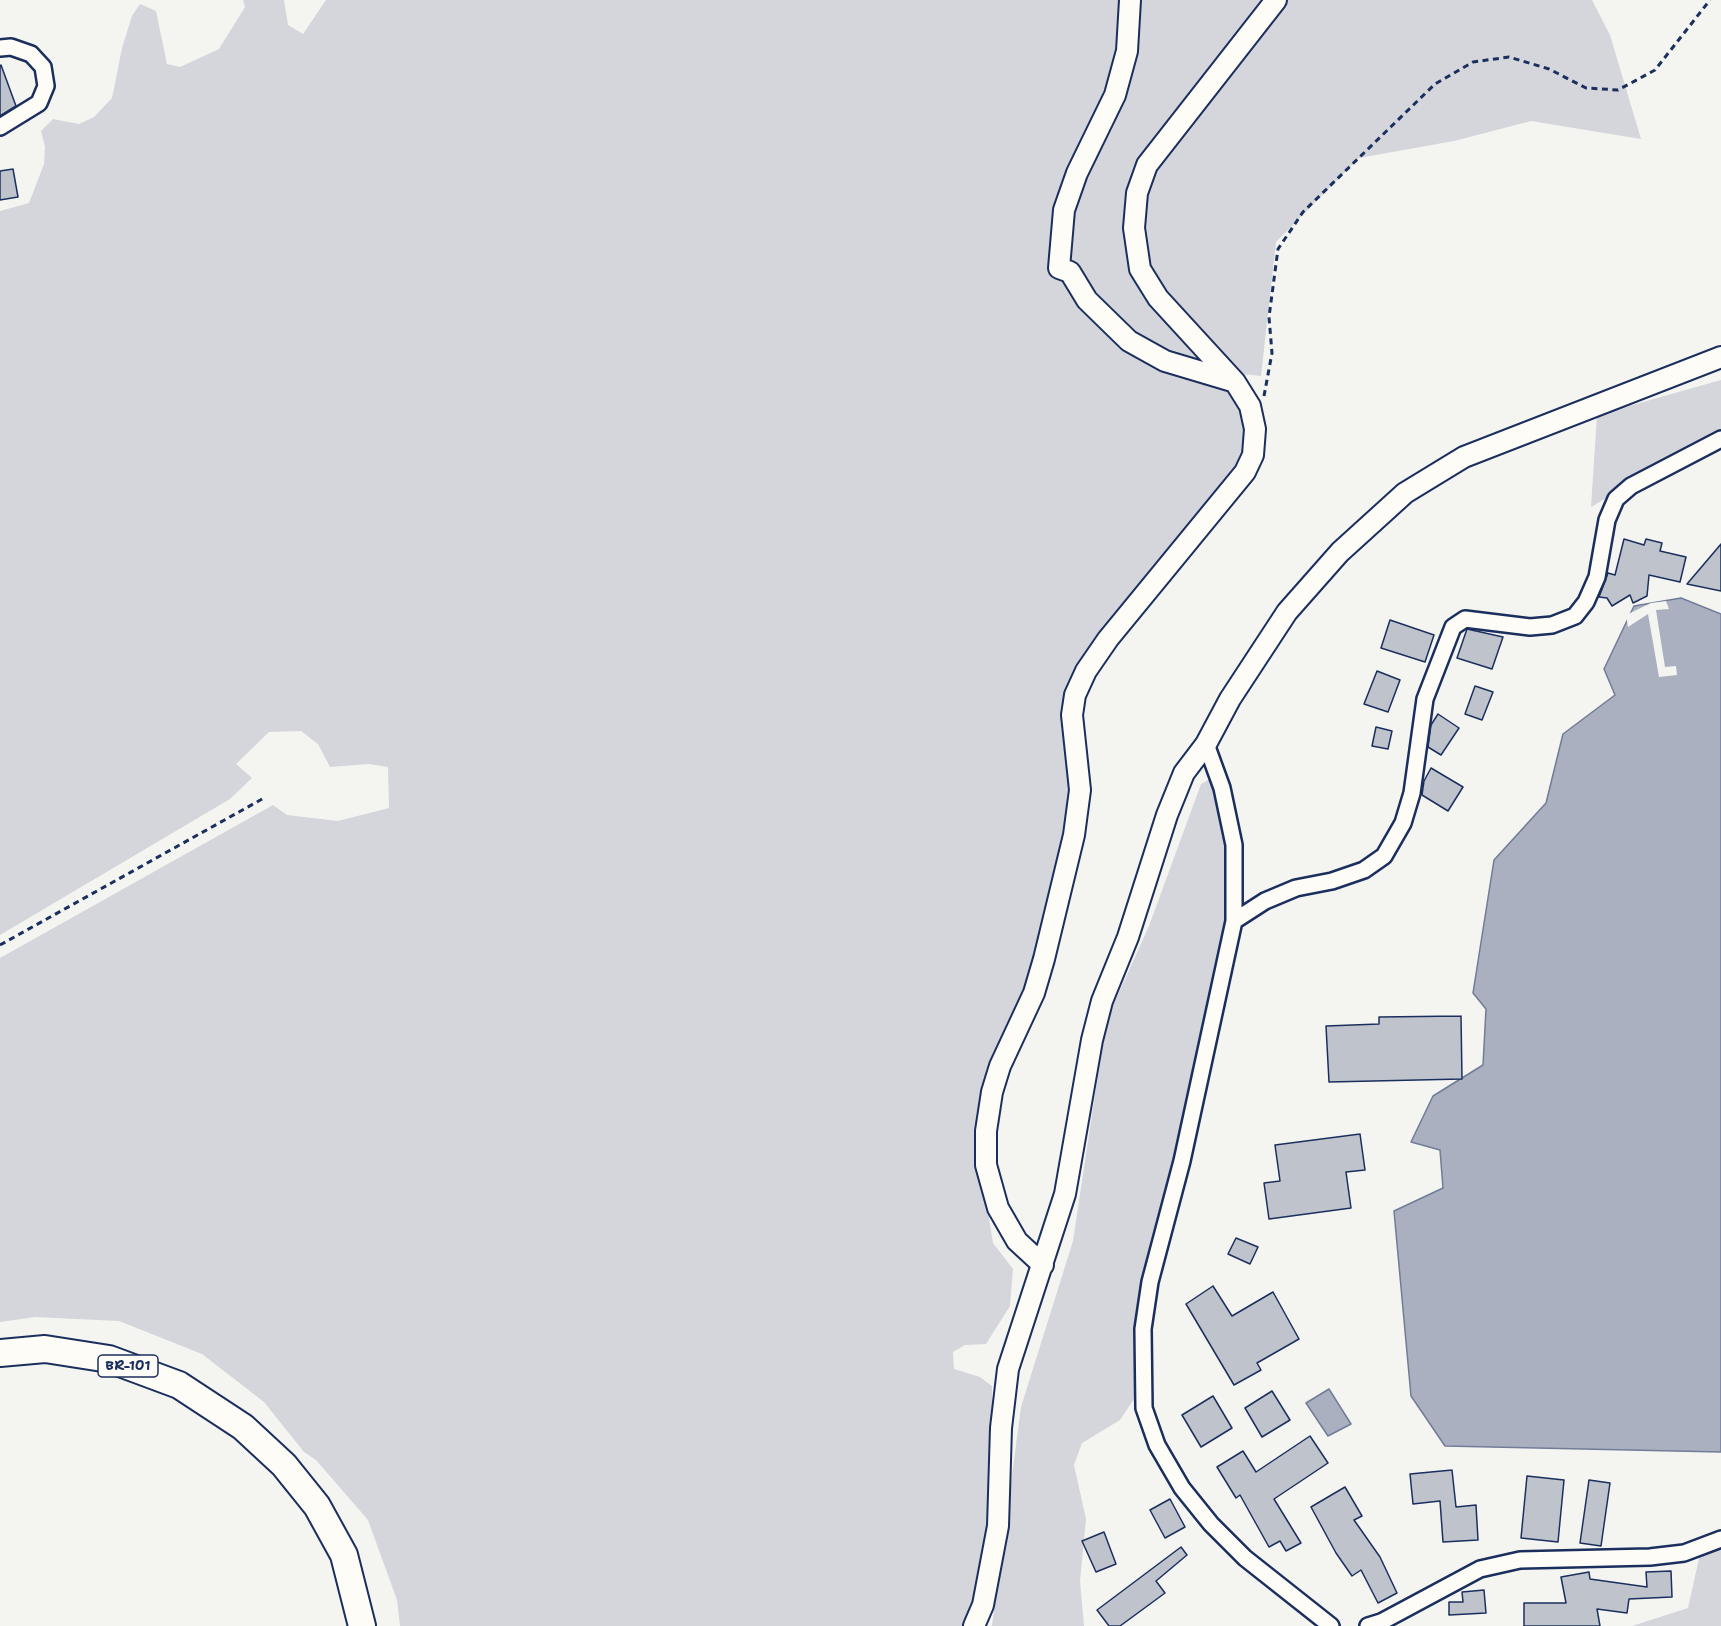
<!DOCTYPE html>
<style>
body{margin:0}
canvas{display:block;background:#f4f4f1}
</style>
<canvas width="1721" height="1626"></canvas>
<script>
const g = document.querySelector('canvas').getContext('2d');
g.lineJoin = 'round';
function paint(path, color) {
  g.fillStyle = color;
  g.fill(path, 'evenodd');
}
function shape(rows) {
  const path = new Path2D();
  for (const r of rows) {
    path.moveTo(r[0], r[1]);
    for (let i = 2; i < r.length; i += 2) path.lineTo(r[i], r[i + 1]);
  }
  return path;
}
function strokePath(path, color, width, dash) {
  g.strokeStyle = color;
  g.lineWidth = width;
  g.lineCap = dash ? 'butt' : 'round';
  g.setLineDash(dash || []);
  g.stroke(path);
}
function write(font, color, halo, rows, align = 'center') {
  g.font = font + ' "Shantell Sans",sans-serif';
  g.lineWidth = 5;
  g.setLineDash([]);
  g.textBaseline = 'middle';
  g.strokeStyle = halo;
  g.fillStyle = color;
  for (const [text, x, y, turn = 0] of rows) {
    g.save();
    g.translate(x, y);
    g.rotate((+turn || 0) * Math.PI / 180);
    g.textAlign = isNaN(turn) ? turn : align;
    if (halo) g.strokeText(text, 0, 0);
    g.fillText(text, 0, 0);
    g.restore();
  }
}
const green = shape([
 [243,0,284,0,288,25,303,34,326,0,1592,0,1610,35,1641,139,1531,121,1454,141,1359,158,1276,242,1261,376,1187,368,1224,384,1237,397,1246,437,1242,462,1077,678,1077,796,1031,991,996,1055,981,1098,978,1149,993,1243,1013,1269,1010,1306,986,1344,965,1345,953,1352,954,1369,980,1377,992,1386,992,1480,986,1555,967,1626,400,1626,397,1600,368,1520,316,1460,304,1452,264,1402,202,1354,119,1321,35,1317,0,1322,0,958,273,805,287,815,338,821,389,808,388,767,369,764,330,767,318,744,301,731,269,732,236,764,252,778,230,799,0,935,0,211,29,203,44,164,45,147,41,131,53,119,79,124,94,117,112,98,122,48,132,16,140,4,156,11,167,64,180,67,219,49,245,7],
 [1721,380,1721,431,1591,507,1597,415],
 [1210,779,1223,805,1233,857,1231,907,1219,981,1135,1324,1134,1399,1120,1420,1082,1443,1074,1465,1086,1519,1080,1581,1084,1626,992,1626,1021,1407,1073,1241,1106,1021,1149,926,1201,784],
 [1721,1547,1721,1626,1632,1626,1688,1608,1700,1554]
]);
const water = shape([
 [1681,598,1721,614,1721,1452,1445,1446,1411,1396,1394,1211,1443,1188,1440,1150,1411,1142,1433,1096,1483,1065,1486,1009,1473,993,1494,860,1546,803,1563,734,1615,695,1604,669,1634,606,1681,598],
 [1329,1389,1351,1424,1328,1436,1306,1403,1329,1389]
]);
const pier = shape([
 [1666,601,1669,609,1656,610,1665,667,1676,666,1677,675,1659,677,1648,614,1628,627,1626,615,1651,603]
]);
const building = shape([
 [1,65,16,106,0,116,0,66,1,65],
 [13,169,18,197,0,200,0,171,13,169],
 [1624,539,1644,545,1646,539,1662,543,1660,551,1686,557,1680,582,1649,575,1647,596,1633,603,1630,595,1612,606,1607,598,1599,597,1608,573,1615,575,1624,539],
 [1721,544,1721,591,1687,584,1721,544],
 [1390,620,1434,635,1425,662,1381,648,1390,620],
 [1467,629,1503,637,1492,669,1457,658,1467,629],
 [1377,671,1400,680,1388,712,1364,704,1377,671],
 [1475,686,1493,692,1482,720,1465,714,1475,686],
 [1438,714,1459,728,1441,755,1428,747,1431,725,1438,714],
 [1376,727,1392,731,1388,749,1372,746,1376,727],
 [1431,768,1463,787,1448,811,1422,795,1424,781,1431,768],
 [1461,1016,1462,1079,1329,1082,1326,1026,1379,1024,1379,1017,1461,1016],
 [1360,1134,1365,1170,1346,1172,1351,1208,1269,1219,1264,1183,1280,1181,1275,1145,1360,1134],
 [1236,1238,1258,1247,1250,1264,1228,1254,1236,1238],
 [1213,1286,1232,1316,1273,1292,1299,1339,1257,1363,1261,1370,1234,1385,1186,1304,1213,1286],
 [1272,1391,1290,1420,1262,1437,1245,1408,1272,1391],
 [1213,1396,1232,1428,1201,1447,1182,1415,1213,1396],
 [1310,1436,1328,1463,1274,1499,1301,1543,1286,1551,1280,1541,1269,1547,1240,1495,1236,1498,1217,1467,1243,1451,1256,1472,1310,1436],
 [1452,1470,1456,1507,1476,1505,1478,1540,1443,1542,1440,1501,1413,1504,1410,1474,1452,1470],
 [1527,1476,1564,1480,1558,1542,1521,1538,1527,1476],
 [1589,1480,1610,1483,1601,1546,1580,1543,1589,1480],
 [1345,1487,1362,1516,1354,1520,1380,1557,1397,1593,1378,1603,1361,1570,1352,1576,1336,1553,1311,1507,1345,1487],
 [1170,1499,1185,1527,1165,1538,1150,1510,1170,1499],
 [1104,1532,1116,1564,1096,1572,1082,1541,1104,1532],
 [1181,1547,1187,1555,1156,1581,1165,1593,1120,1626,1109,1626,1097,1610,1181,1547],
 [1671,1571,1672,1597,1629,1599,1627,1613,1597,1609,1600,1626,1524,1626,1524,1603,1566,1603,1561,1577,1589,1572,1590,1579,1647,1587,1646,1572,1671,1571],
 [1484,1590,1486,1613,1449,1615,1449,1602,1463,1602,1462,1592,1484,1590]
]);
const path = shape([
 [1264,396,1272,353,1269,317,1278,249,1303,212,1435,84,1473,62,1509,57,1549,69,1586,88,1618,90,1655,70,1710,0],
 [0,945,264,798]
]);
const minor = shape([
 [0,48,11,47,31,54,43,67,46,86,39,103,0,127],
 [1206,744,1222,788,1234,845,1234,921,1182,1161,1150,1282,1143,1329,1144,1408,1157,1445,1182,1488,1211,1524,1245,1558,1331,1626],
 [1234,921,1265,901,1296,888,1332,881,1364,870,1384,856,1403,823,1412,793,1425,699,1453,627,1465,619,1530,627,1552,625,1575,616,1586,602,1597,577,1607,520,1616,499,1631,486,1721,439],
 [1368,1626,1381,1622,1480,1569,1520,1560,1650,1557,1684,1553,1721,1539]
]);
const tertiary = shape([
 [1130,0,1127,51,1115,95,1077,173,1064,210,1059,268,1070,272,1087,300,1129,341,1165,361,1232,381],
 [1043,1265,1017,1241,998,1208,986,1165,986,1131,992,1092,1000,1066,1034,993,1044,959,1074,835,1080,790,1072,715,1075,695,1086,671,1108,639,1245,472,1253,455,1255,429,1250,406,1235,382,1158,298,1140,269,1134,228,1137,193,1147,165,1276,0],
 [974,1626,983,1605,998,1526,1001,1428,1008,1369,1065,1194,1092,1040,1102,1001,1128,937,1167,815,1184,773,1206,744,1230,699,1287,612,1340,552,1405,493,1464,457,1721,357]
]);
const trunk = shape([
 [0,1353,45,1349,109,1359,179,1385,243,1427,284,1465,317,1506,344,1555,362,1626]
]);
const shields = [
 [128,1366,60]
];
const shieldNames = [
 ["BR-101",128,1366]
];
paint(green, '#d4d6db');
paint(water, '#aab0bf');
strokePath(water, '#717c98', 1.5);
paint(pier, '#f4f4f1');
paint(building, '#bfc3cc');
strokePath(building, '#1b2f5e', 1.5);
strokePath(minor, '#1b2f5e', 20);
strokePath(tertiary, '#1b2f5e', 24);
strokePath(trunk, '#1b2f5e', 30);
strokePath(path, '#1b2f5e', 3, [6, 4.5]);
strokePath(minor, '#fdfcf7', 15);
strokePath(tertiary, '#fdfcf7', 20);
strokePath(trunk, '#fdfcf7', 26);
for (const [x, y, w] of shields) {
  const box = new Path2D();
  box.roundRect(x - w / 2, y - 11, w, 22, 4.5);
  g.fillStyle = '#fdfcf7';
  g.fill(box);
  strokePath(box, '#1b2f5e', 1.5);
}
write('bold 14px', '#1b2f5e', null, shieldNames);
</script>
